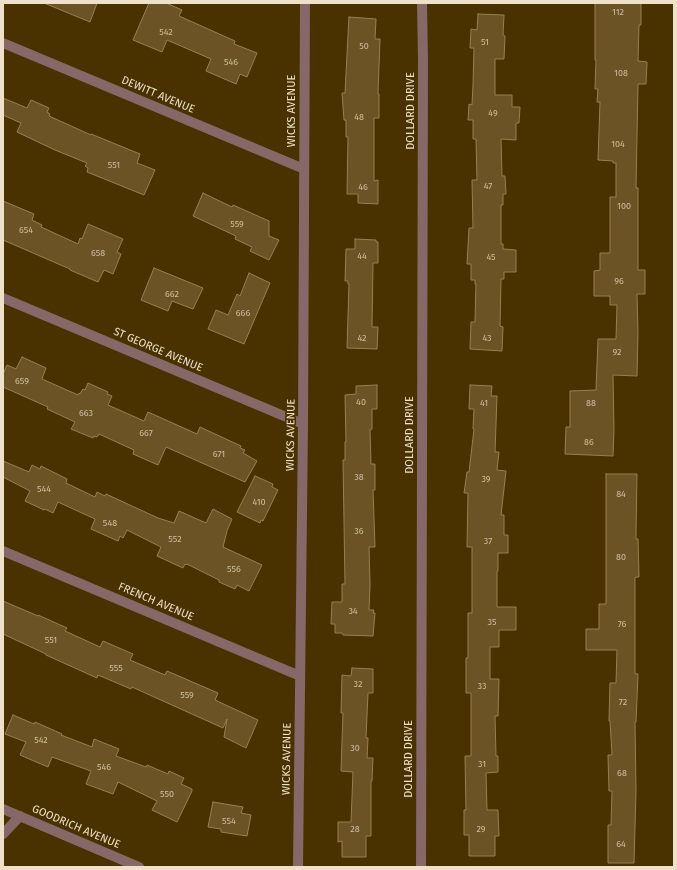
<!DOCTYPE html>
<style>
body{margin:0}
#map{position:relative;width:677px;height:870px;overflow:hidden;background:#493200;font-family:"Fira Sans",sans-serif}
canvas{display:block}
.frame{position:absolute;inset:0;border:4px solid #eee0c9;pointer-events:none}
</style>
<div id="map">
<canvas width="677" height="870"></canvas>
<div class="frame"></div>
</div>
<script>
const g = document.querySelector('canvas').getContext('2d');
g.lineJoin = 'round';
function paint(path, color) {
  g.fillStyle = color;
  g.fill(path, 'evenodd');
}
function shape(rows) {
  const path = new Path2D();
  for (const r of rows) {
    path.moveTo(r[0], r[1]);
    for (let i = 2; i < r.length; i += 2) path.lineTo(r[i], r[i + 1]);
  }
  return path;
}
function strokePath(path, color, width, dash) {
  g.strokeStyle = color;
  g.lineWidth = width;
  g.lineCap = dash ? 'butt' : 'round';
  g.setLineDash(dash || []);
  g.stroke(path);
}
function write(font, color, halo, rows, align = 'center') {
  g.font = font + ' "Fira Sans",sans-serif';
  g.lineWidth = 3.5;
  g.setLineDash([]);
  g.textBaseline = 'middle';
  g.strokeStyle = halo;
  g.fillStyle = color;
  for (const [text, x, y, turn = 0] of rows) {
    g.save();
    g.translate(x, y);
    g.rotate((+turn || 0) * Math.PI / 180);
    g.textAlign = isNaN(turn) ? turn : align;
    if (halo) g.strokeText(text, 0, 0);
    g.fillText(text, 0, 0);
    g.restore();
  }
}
const building = shape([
 [44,3,97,3,90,22,44,3],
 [149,3,166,3,182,10,179,16,235,41,234,44,257,53,247,77,240,74,236,84,206,71,211,59,167,40,162,52,133,40,149,3],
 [595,3,641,3,641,25,639,25,638,61,647,62,646,84,638,84,636,188,638,188,638,270,645,270,645,294,637,294,638,332,637,376,613,375,614,430,613,456,565,454,566,427,570,427,570,391,596,390,598,339,616,339,617,305,610,305,610,296,594,296,594,271,600,270,600,253,610,253,610,197,616,197,616,163,613,163,613,161,598,160,600,102,597,102,598,89,595,89,596,60,595,60,595,3],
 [478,14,504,15,503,35,505,36,504,59,495,59,495,95,512,95,512,107,520,107,519,123,516,123,516,140,501,139,502,176,505,176,506,194,503,194,503,205,501,205,501,244,503,244,503,249,516,250,516,272,504,272,504,279,501,279,500,326,503,327,502,351,470,349,471,322,475,322,476,284,475,284,475,280,471,280,471,264,467,264,469,228,473,228,472,180,477,180,476,139,473,139,473,120,468,120,469,104,472,105,473,84,474,48,470,48,471,29,477,30,478,14],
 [349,17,376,19,375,39,380,39,378,94,379,94,379,118,374,118,374,181,378,180,378,204,358,203,358,194,347,194,348,137,346,137,346,120,344,120,342,93,345,93,349,17],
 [3,98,27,108,31,100,49,108,47,112,50,114,49,116,91,135,91,134,140,154,137,163,155,170,144,195,87,172,88,168,85,166,87,163,55,150,17,132,21,123,3,115,3,98],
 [203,193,232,207,233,205,269,221,269,236,279,240,269,260,250,251,252,247,235,239,236,236,193,216,203,193],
 [3,201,34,214,32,220,42,225,41,227,78,244,80,238,82,239,88,224,123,239,117,252,121,254,113,274,104,270,98,282,70,270,70,269,3,240,3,201],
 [355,239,376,240,376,242,378,242,378,263,373,263,372,327,378,327,377,349,347,348,349,284,348,284,348,281,345,281,346,249,355,249,355,239],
 [154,268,203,288,193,309,172,301,168,311,141,300,154,268],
 [249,273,270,283,244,344,208,329,216,310,228,315,237,294,240,296,249,273],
 [22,357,46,368,42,379,78,395,79,393,80,394,83,389,85,390,88,383,108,392,107,394,112,396,108,405,144,421,148,412,197,434,200,427,241,446,240,448,245,450,243,453,257,461,245,482,166,447,158,465,133,454,134,450,99,434,97,437,94,436,93,438,71,429,75,422,47,409,48,407,3,387,3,374,7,365,16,369,22,357],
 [377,385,377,409,372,409,372,429,370,430,371,464,375,464,375,490,373,490,375,547,369,547,370,585,369,610,374,610,373,613,375,613,373,636,343,635,342,633,335,633,335,624,331,624,332,602,342,602,342,584,345,584,343,460,345,460,345,442,346,442,345,395,356,394,356,386,377,385],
 [470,385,492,386,491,396,497,396,495,452,499,452,497,470,506,471,501,515,504,515,504,535,508,535,508,553,498,553,498,571,497,571,497,607,516,607,516,630,499,630,499,647,490,647,490,679,499,679,498,716,495,716,496,756,498,756,498,772,486,773,487,810,498,810,499,836,495,836,495,856,469,856,469,835,464,835,464,810,466,810,465,756,471,756,471,693,466,693,466,658,468,658,468,613,472,613,472,547,467,547,468,493,464,493,467,472,469,472,474,429,473,429,474,409,469,409,470,385],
 [3,461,29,472,32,465,40,469,41,466,67,479,66,483,95,497,97,492,105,496,106,494,158,518,174,523,179,511,206,523,213,509,232,519,227,531,223,547,262,565,249,591,237,585,235,589,219,582,219,580,189,565,185,564,183,568,157,556,161,547,127,530,123,538,120,536,118,541,91,529,95,519,58,502,53,513,45,509,44,510,25,501,30,491,3,477,3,461],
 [606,474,637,474,636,534,636,539,638,539,639,577,636,577,635,578,635,674,638,674,636,722,635,722,636,790,634,863,608,863,608,825,611,825,612,791,609,791,608,755,612,755,610,721,609,721,610,683,616,683,617,650,586,650,586,629,599,629,599,604,606,604,606,474],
 [255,476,273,484,272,487,278,490,263,521,261,520,260,523,237,512,255,476],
 [3,601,38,616,38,615,67,628,65,631,100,647,103,641,133,654,130,660,165,675,167,671,218,693,215,700,258,720,246,748,224,737,227,719,223,728,132,687,131,689,98,675,97,678,46,655,46,654,3,634,3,601],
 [352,668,373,669,373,693,368,693,366,738,368,738,367,758,373,758,372,781,371,781,371,836,366,836,366,857,342,857,342,841,338,842,338,822,351,822,353,772,341,771,343,713,341,713,342,675,351,676,352,668],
 [13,715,34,724,35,722,62,734,61,735,92,747,94,739,119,749,116,756,146,767,147,765,168,774,169,771,184,778,181,784,192,789,192,791,177,822,152,810,157,801,118,782,113,794,86,784,91,771,52,757,48,767,20,755,26,742,5,734,13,715],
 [213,802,243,807,241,813,251,815,247,836,221,832,221,829,208,827,213,802]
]);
const minor = shape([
 [3,43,304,169],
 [3,298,303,424],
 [3,551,300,676],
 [3,809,139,867],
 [3,834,20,816],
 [298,867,303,424,305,3],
 [421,867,423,59,422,3]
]);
const numberNames = [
 ["112",618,12],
 ["542",166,32],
 ["51",485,42],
 ["50",364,46],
 ["546",231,62],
 ["108",621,73],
 ["49",493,113],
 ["48",359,117],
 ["104",618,144],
 ["551",114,165],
 ["47",488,186],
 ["46",363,187],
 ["100",624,206],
 ["559",237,224],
 ["654",26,230],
 ["658",98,253],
 ["44",362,256],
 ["45",491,257],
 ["96",619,281],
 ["662",172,294],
 ["666",243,313],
 ["42",362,338],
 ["43",487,338],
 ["92",617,352],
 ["659",22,381],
 ["40",361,402],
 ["41",484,403],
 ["88",591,403],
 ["663",86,413],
 ["667",146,433],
 ["86",589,442],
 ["671",219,454],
 ["38",359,477],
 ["39",486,479],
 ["544",44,489],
 ["84",621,494],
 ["410",259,502],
 ["548",110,523],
 ["36",359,531],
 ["552",175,539],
 ["37",488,541],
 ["80",621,557],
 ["556",234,569],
 ["34",353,611],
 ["35",492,622],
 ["76",622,624],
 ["551",51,640],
 ["555",116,668],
 ["32",358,684],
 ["33",482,686],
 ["559",187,695],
 ["72",623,702],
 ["542",41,740],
 ["30",355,748],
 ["31",482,764],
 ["546",104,767],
 ["68",622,773],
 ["550",167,794],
 ["554",229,821],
 ["28",355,829],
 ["29",481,829],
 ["64",621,844]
];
const streetNames = [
 ["DEWITT AVENUE",158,95,23],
 ["WICKS AVENUE",292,111,-90],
 ["DOLLARD DRIVE",411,111,-90],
 ["ST GEORGE AVENUE",158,350,23],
 ["WICKS AVENUE",291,435,-89],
 ["DOLLARD DRIVE",410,435,-90],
 ["FRENCH AVENUE",156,602,23],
 ["WICKS AVENUE",287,759,-89],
 ["DOLLARD DRIVE",409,759,-90],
 ["GOODRICH AVENUE",76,827,23]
];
paint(building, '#6b5325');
strokePath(building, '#997f51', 1);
strokePath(minor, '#856867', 10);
write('9px', '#cdbda0', null, numberNames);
write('11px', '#eee0c9', '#493200', streetNames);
</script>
